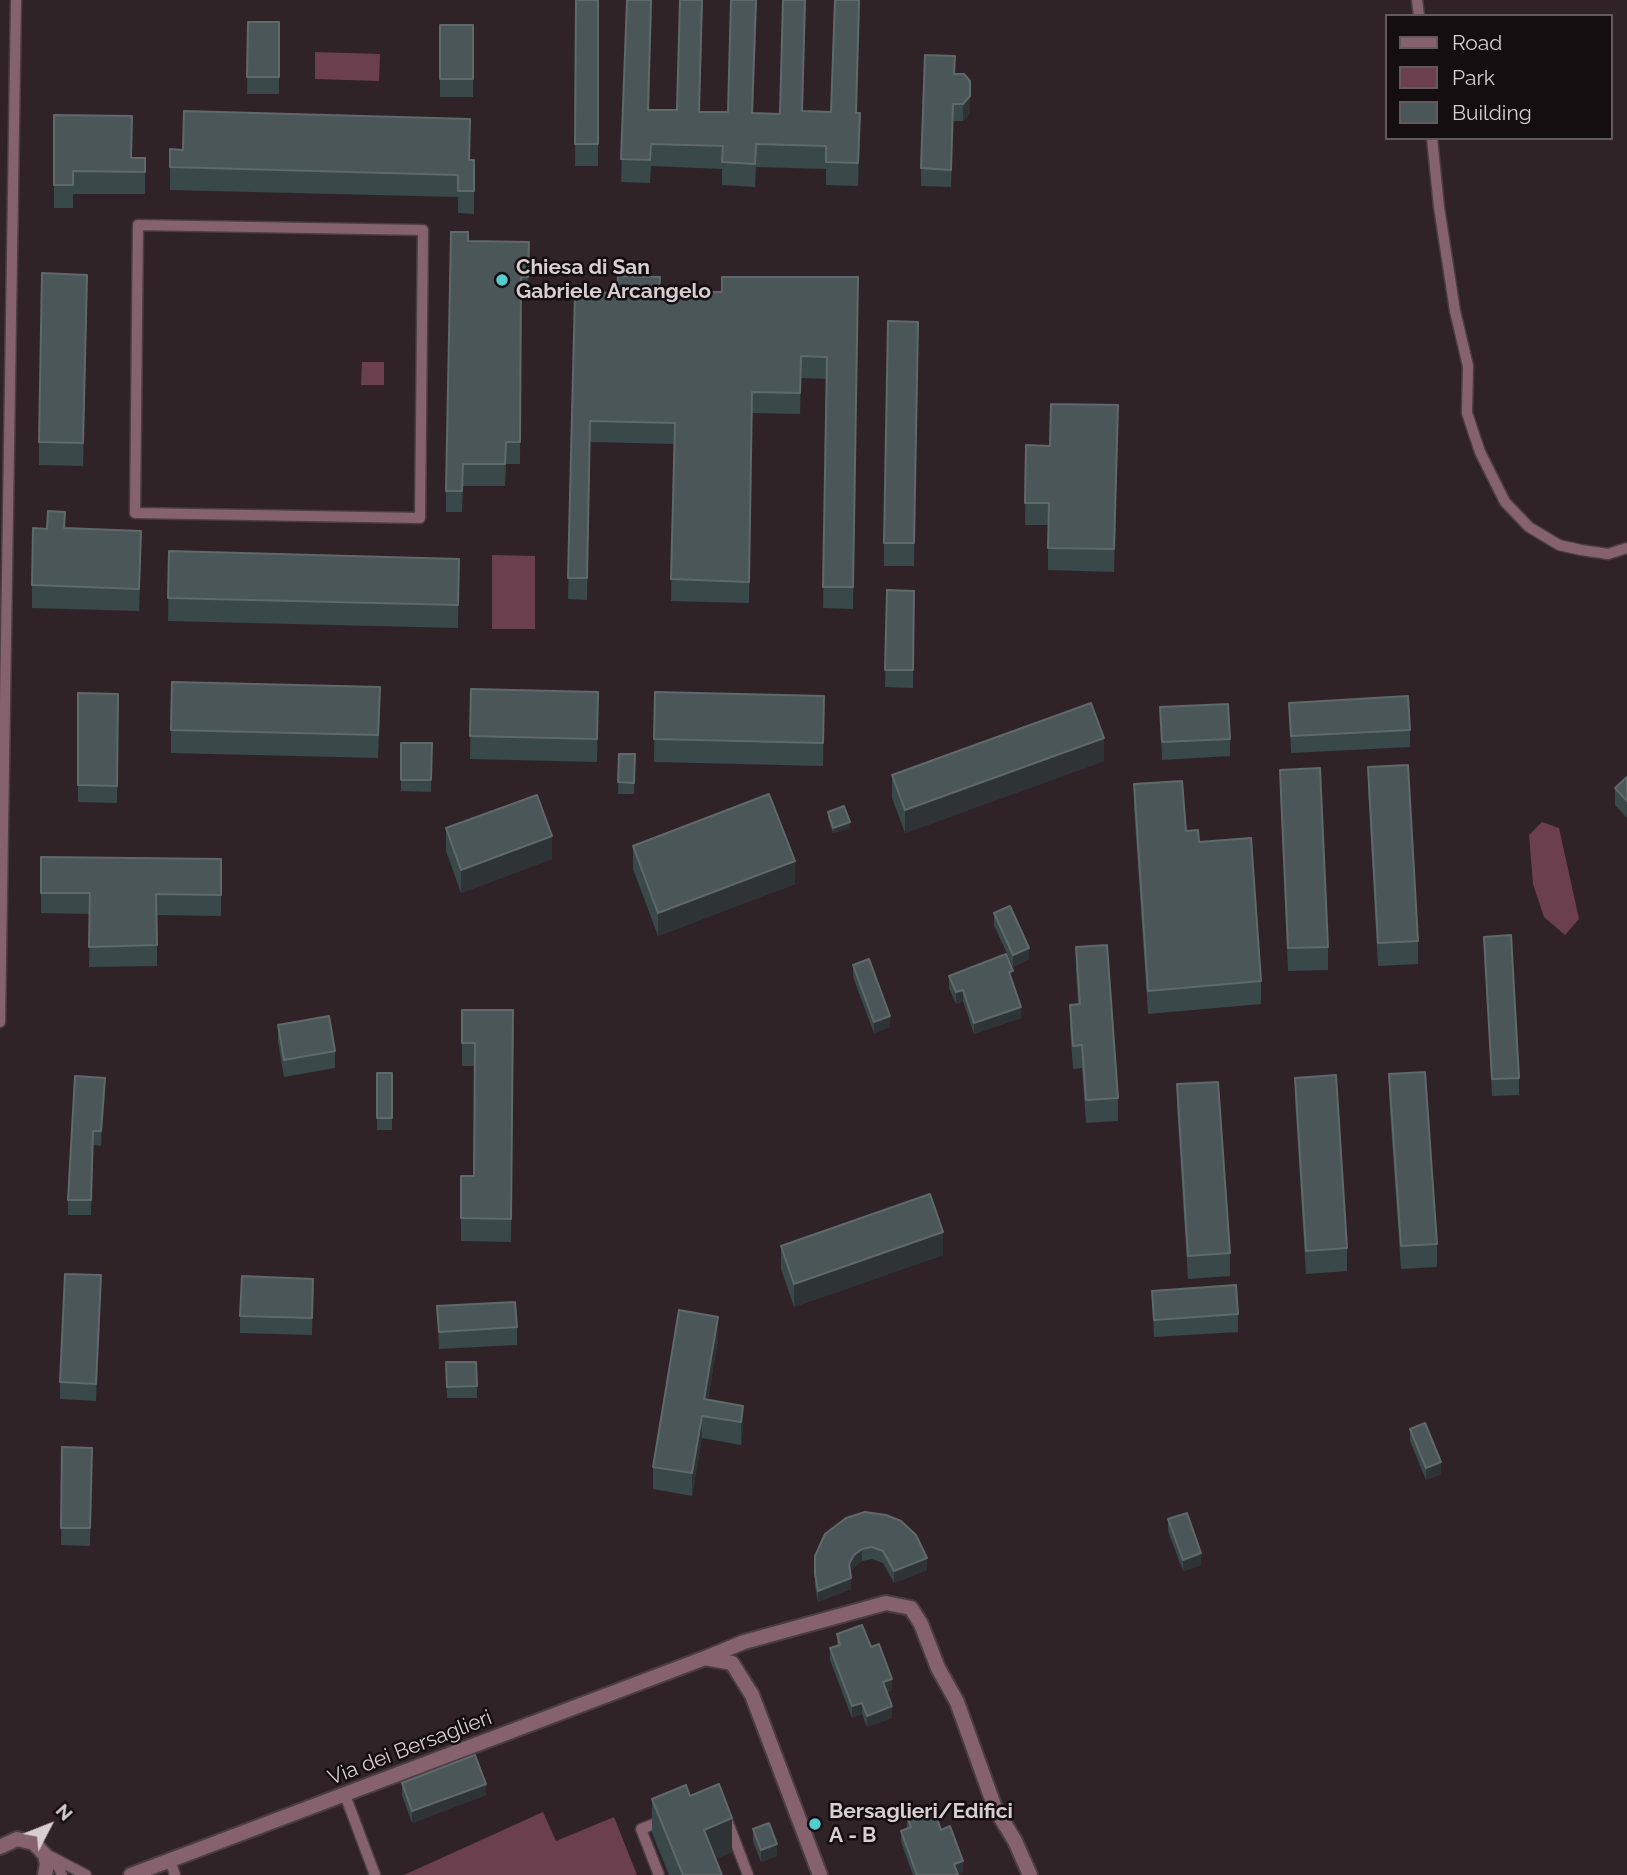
<!DOCTYPE html>
<style>
body{margin:0}
#map{position:relative;width:1627px;height:1875px;overflow:hidden;background:#302327;font-family:Raleway,sans-serif}
canvas{display:block}
.legend{position:absolute;left:1385px;top:14px;width:228px;height:126px;box-sizing:border-box;background:#140e10;border:2px solid #625b5d;margin:0;padding:9px 12px;list-style:none;font-size:21px;color:#d8ced1}
.legend li{display:flex;align-items:center;gap:14px;height:35px}
.legend b{width:35px;border:2px solid #625b5d}
.north{position:absolute;left:14px;top:1791px;width:70px;height:70px;-webkit-text-stroke:5px #140e10;paint-order:stroke;rotate:48deg;font-size:19px;font-weight:700;line-height:28px;text-align:center;color:#d8ced1}
.north::after{content:'';display:block;margin:auto;width:24px;height:32px;background:#d8ced1;clip-path:polygon(50% 0,100% 100%,50% 72%,0 100%)}
</style>
<div id="map">
<canvas width="1627" height="1875"></canvas>
<ul class="legend">
<li><b style="height:9px;background:#85626d"></b>Road</li>
<li><b style="height:19px;background:#6b3f4d"></b>Park</li>
<li><b style="height:19px;background:#4a5657"></b>Building</li>
</ul>
<div class="north">N</div>
</div>
<script>
const g = document.querySelector('canvas').getContext('2d');
g.lineJoin = 'round';
function paint(path, color) {
  g.fillStyle = color;
  g.fill(path, 'evenodd');
}
function shape(rows) {
  const path = new Path2D();
  for (const r of rows) {
    path.moveTo(r[0], r[1]);
    for (let i = 2; i < r.length; i += 2) path.lineTo(r[i], r[i + 1]);
  }
  return path;
}
function strokePath(path, color, width, dash) {
  g.strokeStyle = color;
  g.lineWidth = width;
  g.lineCap = dash ? 'butt' : 'round';
  g.setLineDash(dash || []);
  g.stroke(path);
}
function write(font, color, halo, rows, align = 'center') {
  g.font = font + ' Raleway,sans-serif';
  g.lineWidth = 5;
  g.setLineDash([]);
  g.textBaseline = 'middle';
  g.strokeStyle = halo;
  g.fillStyle = color;
  for (const [text, x, y, turn = 0] of rows) {
    g.save();
    g.translate(x, y);
    g.rotate((+turn || 0) * Math.PI / 180);
    g.textAlign = isNaN(turn) ? turn : align;
    if (halo) g.strokeText(text, 0, 0);
    g.fillText(text, 0, 0);
    g.restore();
  }
}
const green = shape([
 [315,52,380,54,379,81,315,79],
 [362,362,384,362,384,385,361,385],
 [492,555,535,556,535,629,492,629],
 [1542,822,1559,828,1579,919,1565,935,1544,917,1533,884,1529,835],
 [543,1812,556,1841,614,1817,637,1875,404,1875]
]);
const lane = shape([
 [1417,0,1419,16],
 [1432,138,1439,207,1455,311,1468,366,1467,413,1480,452,1505,502,1529,527,1559,545,1581,550,1608,554,1627,548],
 [138,225,423,230,420,518,135,513,138,225],
 [0,1022,16,0],
 [345,1795,375,1875],
 [727,1820,748,1875],
 [48,1855,86,1875],
 [51,1858,57,1864,62,1875],
 [170,1860,175,1875],
 [659,1875,641,1829,664,1820]
]);
const street = shape([
 [705,1658,744,1642,886,1603,911,1608,921,1624,938,1668,957,1702,995,1808,1015,1841,1030,1875],
 [0,1847,17,1839,34,1843,45,1855,47,1864,45,1875],
 [131,1875,705,1658,732,1663,752,1695,820,1875]
]);
const wall = shape([
 [576,0,598,0,598,166,575,166],
 [627,0,652,0,649,110,677,110,680,0,703,0,699,112,728,112,731,0,757,0,753,113,780,114,803,111,831,112,835,0,860,0,856,113,860,136,858,186,826,185,826,169,756,167,755,187,722,185,722,169,651,166,650,183,621,182],
 [248,22,279,22,279,94,247,94],
 [440,25,473,25,473,97,440,97],
 [955,74,970,113,963,121,953,121,951,187,921,186,921,168],
 [54,115,132,158,145,158,145,194,73,194,73,208,54,208],
 [170,149,474,160,474,214,458,213,458,197,170,190],
 [468,241,529,242,528,299,521,298,520,464,506,464,505,486,463,486,462,512,446,512,446,491],
 [660,291,858,299,853,609,823,608,827,379,801,378,800,414,752,413,749,603,671,601,674,444,590,442,587,600,568,599,575,292,617,293],
 [87,298,83,466,39,465,39,442],
 [918,322,914,566,884,566,884,543],
 [1118,428,1114,572,1048,570,1048,525,1025,525,1026,445,1050,446],
 [65,528,141,554,139,611,32,608,32,585],
 [169,551,459,559,458,628,168,621],
 [887,590,914,591,913,688,885,687],
 [471,689,598,715,597,762,470,759],
 [655,692,824,696,823,766,654,762],
 [78,693,118,694,117,803,78,802],
 [1289,703,1410,730,1410,747,1291,753],
 [1160,707,1230,739,1230,756,1162,760],
 [380,710,378,758,171,753,171,730],
 [401,743,432,743,431,792,401,791],
 [619,754,635,754,634,794,618,794],
 [1104,761,905,833,892,798,892,775],
 [1368,767,1418,941,1418,964,1378,966,1368,790],
 [1280,770,1328,947,1328,970,1288,971,1280,793],
 [1627,777,1627,818,1615,805,1615,788],
 [1134,784,1199,842,1261,981,1261,1004,1148,1014,1134,807],
 [828,812,850,828,833,833,828,818],
 [446,828,552,859,461,893,446,851],
 [633,846,795,884,658,936,633,869],
 [41,857,221,859,221,916,157,915,157,966,89,967,90,914,41,913],
 [994,913,1029,959,1013,967,994,925],
 [1484,937,1519,1078,1519,1095,1492,1096],
 [1076,947,1118,1098,1118,1121,1086,1123,1082,1068,1073,1069,1070,1028,1070,1005,1078,1004,1076,970],
 [853,965,890,1027,874,1033,853,977],
 [949,976,1012,982,1021,1018,974,1034,963,1001,956,1004,949,988],
 [462,1010,513,1010,511,1242,461,1241,461,1176,474,1176,474,1066,462,1066],
 [278,1025,335,1051,335,1068,284,1077,278,1042],
 [377,1073,392,1073,392,1130,377,1130],
 [1389,1074,1437,1244,1437,1267,1401,1269,1389,1097],
 [1295,1078,1347,1248,1347,1271,1306,1274,1295,1100],
 [1177,1084,1230,1253,1230,1276,1188,1279,1177,1107],
 [105,1093,101,1146,93,1145,91,1215,68,1215,68,1200],
 [781,1246,943,1255,794,1307,781,1269],
 [313,1279,312,1335,240,1333,240,1316],
 [1152,1291,1238,1314,1238,1332,1154,1337],
 [101,1293,96,1401,60,1399,60,1382],
 [437,1306,517,1327,517,1345,439,1349],
 [718,1339,708,1400,743,1406,743,1428,741,1445,702,1438,692,1496,653,1489,653,1467],
 [446,1362,476,1362,477,1398,447,1398],
 [1410,1429,1441,1474,1426,1480,1410,1441],
 [62,1447,92,1448,90,1546,61,1545],
 [846,1518,927,1570,894,1583,883,1563,872,1559,862,1561,854,1567,850,1573,851,1589,818,1602,815,1586,815,1556],
 [1168,1519,1201,1565,1183,1571,1168,1531],
 [837,1634,871,1647,892,1690,887,1692,892,1718,867,1727,862,1714,852,1718,830,1660,830,1648,837,1646],
 [402,1783,486,1795,412,1823,402,1795],
 [690,1796,732,1852,715,1859,722,1875,669,1875,652,1833,652,1799],
 [907,1817,941,1830,963,1872,958,1875,913,1875,901,1842,901,1831,907,1828],
 [753,1829,777,1856,761,1862,753,1841]
]);
const shadedWall = shape([
 [651,0,652,0,648,133,648,110],
 [702,0,703,0,699,135,699,112],
 [756,0,757,0,752,136,752,113],
 [805,0,806,0,802,133,802,111],
 [859,0,860,0,856,136,856,113],
 [970,81,970,113,963,121,963,104],
 [860,113,860,136,858,186,858,163],
 [1104,738,1104,761,905,833,905,810],
 [850,822,850,828,833,833,833,828],
 [552,836,552,859,461,893,461,870],
 [795,861,795,884,658,936,658,913],
 [1029,948,1029,959,1013,967,1013,955],
 [963,990,963,1001,956,1004,956,992],
 [1021,1007,1021,1018,974,1034,974,1023],
 [890,1016,890,1027,874,1033,874,1022],
 [105,1078,105,1093,101,1146,101,1131],
 [943,1232,943,1255,794,1307,794,1284],
 [101,1275,101,1293,96,1401,96,1384],
 [718,1317,718,1339,705,1416,704,1399],
 [743,1406,743,1428,741,1445,741,1422],
 [702,1416,702,1438,692,1496,692,1473],
 [1441,1462,1441,1474,1426,1480,1426,1468],
 [862,1549,862,1561,854,1567,849,1575,849,1564,854,1555],
 [1201,1553,1201,1565,1183,1571,1183,1560],
 [927,1558,927,1570,894,1583,894,1571],
 [851,1578,851,1589,818,1602,818,1591],
 [892,1679,892,1690,883,1694,883,1682],
 [862,1703,862,1714,852,1718,852,1706],
 [892,1706,892,1718,867,1727,867,1716],
 [486,1784,486,1795,412,1823,412,1811],
 [732,1818,732,1852,704,1864,704,1830],
 [777,1844,777,1856,761,1862,761,1850],
 [963,1861,963,1872,956,1875,954,1864]
]);
const building = shape([
 [576,0,598,0,598,144,575,144,576,0],
 [627,0,651,0,648,110,677,110,680,0,702,0,699,112,728,112,731,0,756,0,752,113,780,114,783,0,805,0,802,111,831,112,835,0,859,0,856,113,860,113,858,163,826,162,826,146,756,144,755,164,722,162,723,146,651,144,650,160,621,159,627,0],
 [248,22,279,22,279,77,247,77,248,22],
 [440,25,473,25,473,79,440,79,440,25],
 [925,55,955,56,954,74,964,74,970,81,970,96,963,104,953,104,951,170,921,168,925,55],
 [184,111,470,119,469,160,474,160,474,191,458,191,458,175,170,167,170,149,183,150,184,111],
 [54,115,132,116,131,158,145,158,145,172,73,171,73,185,54,185,54,115],
 [451,232,468,232,468,241,529,242,528,277,521,277,520,442,506,442,505,464,463,464,462,491,446,491,451,232],
 [42,273,87,275,83,443,39,442,42,273],
 [618,276,660,277,659,291,722,292,722,277,858,277,853,587,823,587,827,357,801,356,800,393,752,392,749,582,671,579,675,423,590,421,587,578,568,578,575,292,617,293,618,276],
 [888,321,918,322,914,543,884,543,888,321],
 [1051,404,1118,405,1114,549,1048,548,1049,503,1025,503,1026,445,1050,446,1051,404],
 [48,511,65,512,64,528,141,531,139,589,32,585,33,528,47,529,48,511],
 [169,551,459,559,458,605,168,598,169,551],
 [887,590,914,591,913,670,885,670,887,590],
 [172,682,380,687,378,735,171,730,172,682],
 [471,689,598,692,597,739,470,736,471,689],
 [655,692,824,696,823,743,654,739,655,692],
 [78,693,118,694,117,786,78,785,78,693],
 [1408,696,1410,730,1291,736,1289,703,1408,696],
 [1091,703,1104,738,905,810,892,775,1091,703],
 [1228,704,1230,739,1162,742,1160,707,1228,704],
 [401,743,432,743,431,780,401,780,401,743],
 [619,754,635,754,634,783,618,782,619,754],
 [1408,765,1418,941,1378,943,1368,767,1408,765],
 [1320,768,1328,947,1288,948,1280,770,1320,768],
 [1627,777,1627,801,1615,788,1627,777],
 [1182,781,1186,831,1198,830,1199,842,1251,838,1261,981,1148,991,1134,784,1182,781],
 [769,794,795,861,658,913,633,846,769,794],
 [537,795,552,836,461,870,446,828,537,795],
 [844,806,850,822,833,828,828,812,844,806],
 [41,857,221,859,221,895,156,894,157,945,89,947,90,893,41,893,41,857],
 [1010,906,1029,948,1013,955,994,913,1010,906],
 [1511,935,1519,1078,1492,1079,1484,937,1511,935],
 [1107,945,1118,1098,1086,1100,1082,1045,1073,1046,1070,1005,1080,1004,1076,947,1107,945],
 [1006,954,1013,971,1009,972,1021,1007,974,1023,963,990,956,992,949,976,1006,954],
 [869,959,890,1016,874,1022,853,965,869,959],
 [462,1010,513,1010,511,1219,461,1218,461,1176,474,1176,475,1043,462,1043,462,1010],
 [329,1016,335,1051,284,1060,278,1025,329,1016],
 [1425,1072,1437,1244,1401,1246,1389,1074,1425,1072],
 [377,1073,392,1073,392,1118,377,1118,377,1073],
 [1336,1075,1347,1248,1306,1251,1295,1078,1336,1075],
 [75,1076,105,1078,101,1131,93,1131,91,1200,68,1200,75,1076],
 [1218,1082,1230,1253,1188,1256,1177,1084,1218,1082],
 [930,1194,943,1232,794,1284,781,1246,930,1194],
 [65,1274,101,1275,96,1384,60,1382,65,1274],
 [242,1276,313,1279,312,1318,240,1316,242,1276],
 [1236,1285,1238,1314,1154,1320,1152,1291,1236,1285],
 [515,1302,517,1327,439,1332,437,1306,515,1302],
 [679,1310,718,1317,704,1399,743,1406,741,1422,702,1416,692,1473,653,1467,679,1310],
 [446,1362,476,1362,477,1386,447,1387,446,1362],
 [1425,1423,1441,1462,1426,1468,1410,1429,1425,1423],
 [62,1447,92,1448,90,1528,61,1528,62,1447],
 [865,1512,886,1515,901,1521,916,1535,927,1558,894,1571,883,1551,872,1547,862,1549,854,1555,849,1564,851,1578,818,1591,815,1574,815,1556,825,1534,846,1518,865,1512],
 [1187,1513,1201,1553,1183,1560,1168,1519,1187,1513],
 [862,1625,871,1647,879,1644,892,1679,883,1682,892,1706,867,1716,862,1703,852,1706,830,1648,840,1645,837,1634,862,1625],
 [475,1755,486,1784,412,1811,402,1783,475,1755],
 [719,1784,732,1818,704,1830,722,1875,683,1875,652,1799,686,1785,690,1796,719,1784],
 [933,1808,941,1830,950,1826,963,1861,954,1864,958,1875,917,1875,901,1831,911,1827,907,1817,933,1808],
 [769,1823,777,1844,761,1850,753,1829,769,1823]
]);
const markers = [
 [502,280,7,"#52cdcf"],
 [815,1824,7,"#52cdcf"]
];
const poiNames = [
 ["Chiesa di San",516,268],
 ["Gabriele Arcangelo",516,292],
 ["Bersaglieri/Edifici",829,1812],
 ["A - B",829,1836]
];
const streetNames = [
 ["Via dei Bersaglieri",410,1748,-21]
];
paint(green, '#6b3f4d');
strokePath(lane, '#4b3e42', 13);
strokePath(street, '#4b3e42', 18);
strokePath(lane, '#85626d', 10);
strokePath(street, '#85626d', 14);
paint(wall, '#394848');
paint(shadedWall, '#2e3335');
paint(building, '#4a5657');
strokePath(building, '#60696a', 2);
for (const [x, y, r, color] of markers) {
  const dot = new Path2D();
  dot.arc(x, y, r, 0, 2 * Math.PI);
  g.fillStyle = color;
  g.fill(dot);
  strokePath(dot, '#140e10', 2.5);
}
write('bold 21px', '#d8ced1', '#140e10', poiNames, 'left');
write('21px', '#d8ced1', '#140e10', streetNames);
</script>
